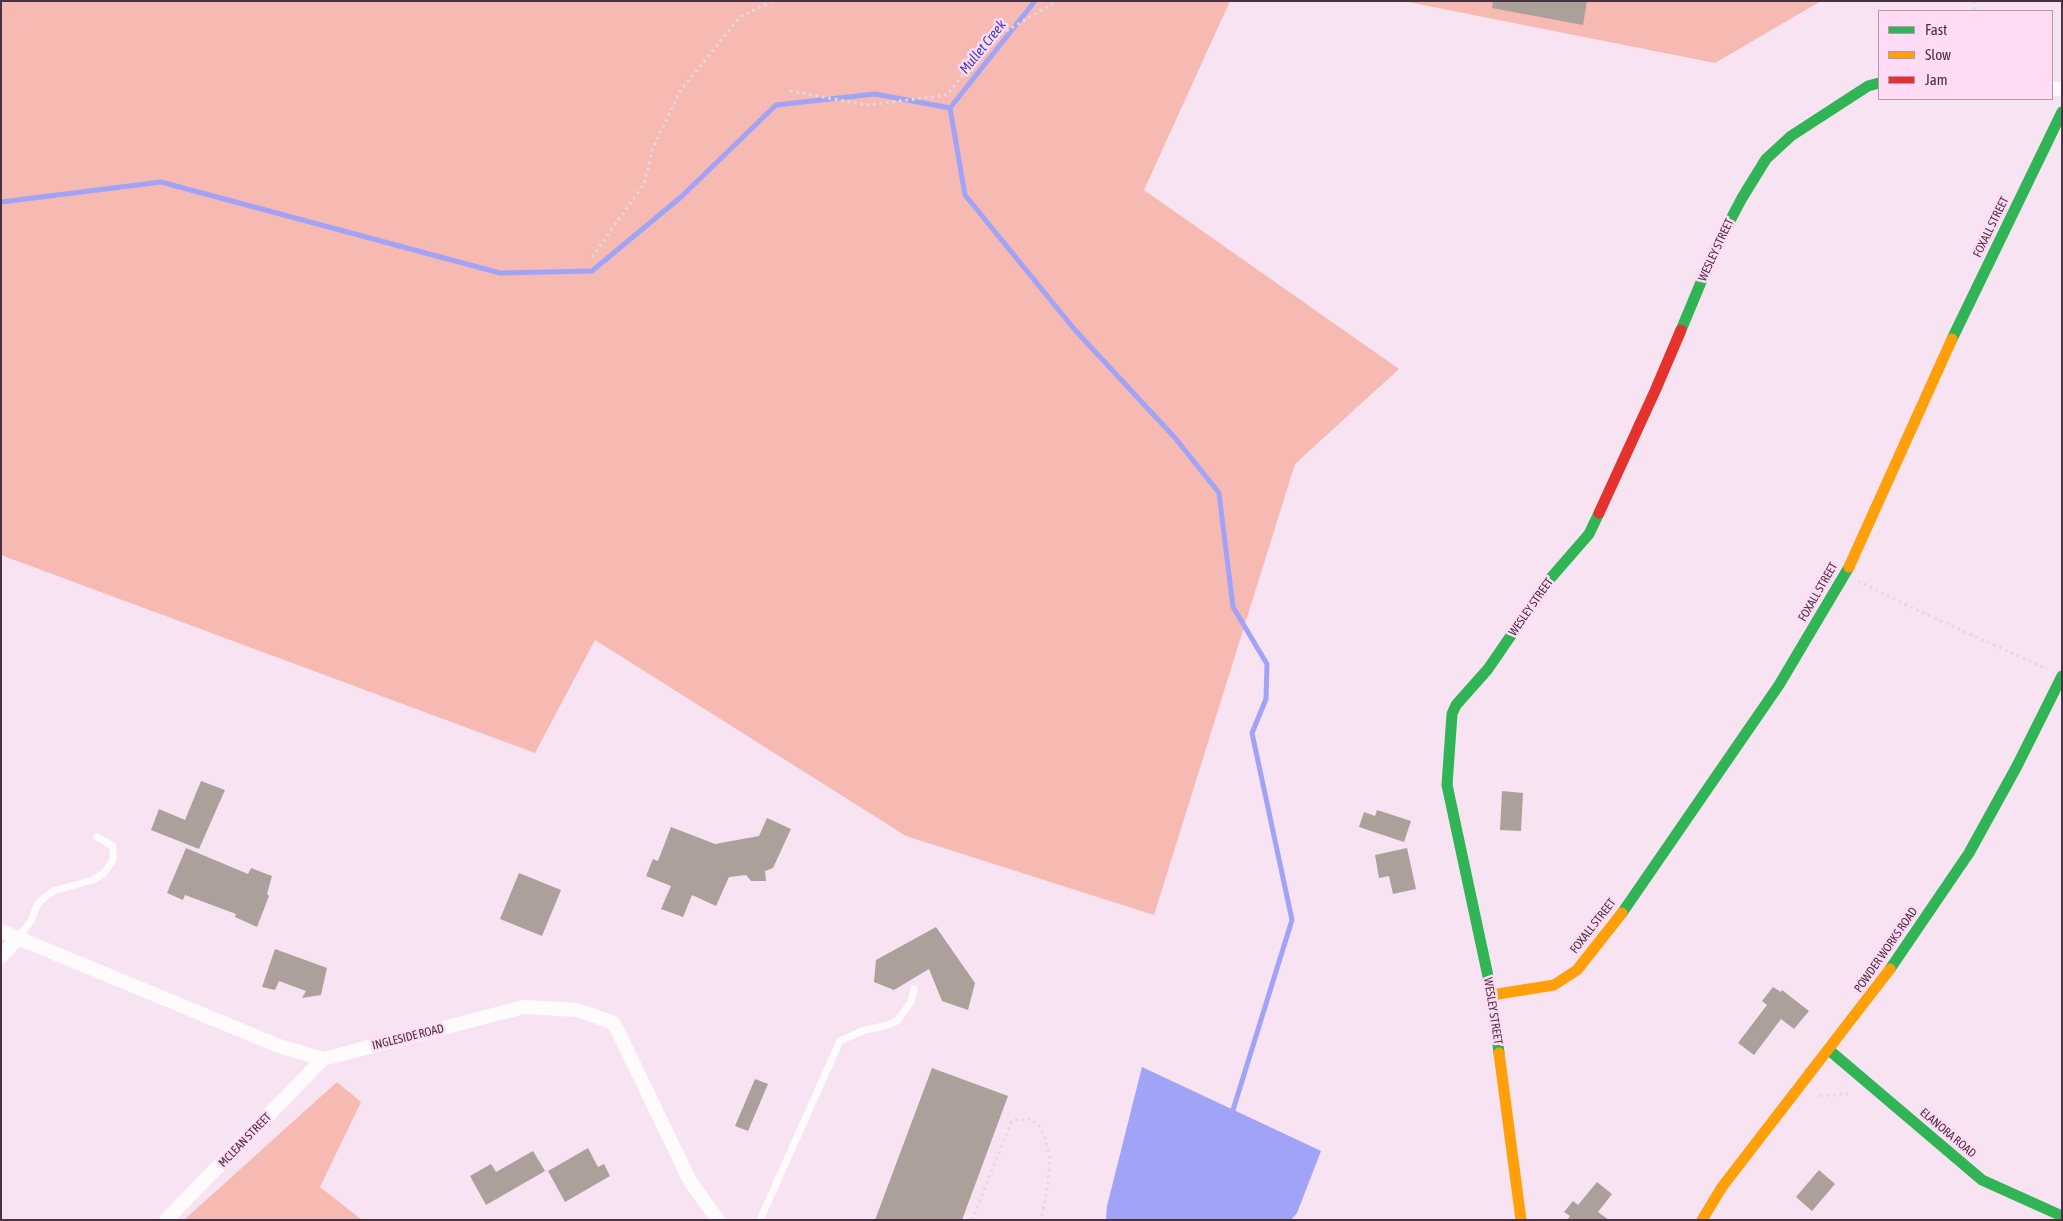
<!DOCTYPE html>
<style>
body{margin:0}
#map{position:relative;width:2063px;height:1221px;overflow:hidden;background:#f7e3f2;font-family:"Asap Condensed",sans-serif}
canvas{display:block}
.frame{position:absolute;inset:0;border:2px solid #483143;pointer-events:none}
.legend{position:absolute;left:1878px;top:10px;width:175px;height:90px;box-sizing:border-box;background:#ffdbf5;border:1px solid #b697ae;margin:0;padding:6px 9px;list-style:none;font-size:15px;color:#483143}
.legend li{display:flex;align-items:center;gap:10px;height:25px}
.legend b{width:25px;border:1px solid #b697ae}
</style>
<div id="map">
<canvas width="2063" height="1221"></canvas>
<div class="frame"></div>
<ul class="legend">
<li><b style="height:6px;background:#30b455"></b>Fast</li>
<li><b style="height:6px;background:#ff9f0a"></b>Slow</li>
<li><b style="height:6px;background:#e5322d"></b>Jam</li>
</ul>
</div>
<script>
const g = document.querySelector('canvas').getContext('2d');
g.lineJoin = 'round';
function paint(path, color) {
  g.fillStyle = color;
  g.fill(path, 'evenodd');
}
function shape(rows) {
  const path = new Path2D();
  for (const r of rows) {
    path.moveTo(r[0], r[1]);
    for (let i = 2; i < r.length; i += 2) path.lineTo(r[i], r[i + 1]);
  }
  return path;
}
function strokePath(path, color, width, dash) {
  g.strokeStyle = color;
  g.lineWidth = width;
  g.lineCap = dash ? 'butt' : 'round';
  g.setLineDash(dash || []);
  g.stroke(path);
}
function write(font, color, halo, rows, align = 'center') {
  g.font = font + ' "Asap Condensed",sans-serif';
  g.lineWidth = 5;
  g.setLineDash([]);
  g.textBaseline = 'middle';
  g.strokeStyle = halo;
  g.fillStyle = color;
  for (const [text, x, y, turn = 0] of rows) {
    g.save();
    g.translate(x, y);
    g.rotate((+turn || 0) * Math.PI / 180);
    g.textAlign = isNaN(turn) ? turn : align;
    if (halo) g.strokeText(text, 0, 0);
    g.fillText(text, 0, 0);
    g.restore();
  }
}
const green = shape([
 [1,1,1230,1,1144,190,1399,369,1295,464,1154,915,906,836,595,640,535,753,1,555],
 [1403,1,1821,1,1715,63],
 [337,1082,361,1102,320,1187,362,1220,184,1220]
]);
const water = shape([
 [1142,1067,1321,1151,1297,1213,1291,1220,1106,1220,1107,1206]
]);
const stream = shape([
 [950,108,965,195,1075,330,1176,439,1219,493,1233,607,1267,664,1266,699,1252,733,1292,920,1233,1110],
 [950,108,1035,1],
 [1,202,161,182,500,273,592,271,681,197,776,105,875,94,950,108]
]);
const building = shape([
 [1493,1,1587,1,1583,25,1492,8],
 [201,781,225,790,199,849,151,830,159,809,185,820],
 [1502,791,1523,793,1521,831,1500,830],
 [1377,810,1411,821,1404,842,1359,827,1364,812,1375,816],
 [767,818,791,829,773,868,765,871,766,881,751,881,746,875,729,877,716,906,692,895,683,917,661,909,671,886,646,876,653,859,658,861,671,827,715,844,759,836],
 [186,848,248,874,251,868,272,876,267,894,269,896,257,927,235,917,236,914,185,895,183,900,167,893],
 [1407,848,1416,889,1393,894,1389,876,1379,878,1375,855],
 [519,873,561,890,542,936,500,919],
 [936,927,975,983,968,1010,942,1001,929,969,894,990,874,982,876,960],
 [275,949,327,968,321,995,302,998,306,991,279,981,275,990,262,987],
 [1773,987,1781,992,1782,990,1809,1011,1794,1029,1781,1019,1754,1055,1738,1043,1767,1005,1762,1001],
 [932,1068,1008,1096,962,1220,875,1220],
 [755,1079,768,1084,748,1131,735,1126],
 [588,1148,598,1167,604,1164,610,1176,565,1202,548,1171],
 [533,1151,545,1171,486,1205,470,1176,491,1164,496,1172],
 [1819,1170,1835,1184,1812,1211,1796,1197],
 [1597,1182,1612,1194,1598,1212,1609,1220,1567,1220,1570,1216,1564,1212,1573,1201,1578,1205]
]);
const path = shape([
 [1974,1,1974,11],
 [790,91,867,105,947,95,991,40,1057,1],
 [592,257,644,184,653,148,680,91,740,17,772,1],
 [1858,581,1919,611,2047,669],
 [1820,1096,1848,1094],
 [972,1220,1012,1120,1031,1119,1039,1126,1044,1135,1050,1158,1048,1185,1041,1220]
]);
const lane = shape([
 [18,938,31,921,38,903,53,891,93,880,104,873,113,860,113,846,97,837],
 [760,1220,840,1041,865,1030,888,1025,897,1021,911,1002,914,989]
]);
const street = shape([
 [2052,88,2062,90],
 [1,931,279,1046,323,1059,524,1007,577,1010,614,1023,690,1181,718,1220],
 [1,957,18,938],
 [166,1220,323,1059]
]);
const fast = shape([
 [1681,330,1714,251,1742,198,1766,159,1791,136,1868,86,1879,83],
 [1952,339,2062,112],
 [1622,913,1779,685,1849,567],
 [1890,969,1969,853,2017,766,2062,676],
 [1829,1050,1982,1180,2062,1216],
 [1499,1053,1492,995,1447,785,1452,714,1456,705,1488,669,1549,580,1589,534,1599,513]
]);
const slow = shape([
 [1849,567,1952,339],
 [1492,995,1554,985,1577,970,1622,913],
 [1499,1053,1521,1220],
 [1702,1220,1722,1187,1890,969]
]);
const jam = shape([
 [1599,513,1655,391,1681,330]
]);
const streetNames = [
 ["FOXALL STREET",1991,227,-64],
 ["WESLEY STREET",1716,250,-65],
 ["FOXALL STREET",1818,592,-60],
 ["WESLEY STREET",1531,607,-55],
 ["FOXALL STREET",1593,926,-52],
 ["POWDER WORKS ROAD",1886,950,-55],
 ["WESLEY STREET",1493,1011,81],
 ["INGLESIDE ROAD",408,1037,-14],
 ["ELANORA ROAD",1948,1133,40],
 ["MCLEAN STREET",245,1140,-46]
];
const waterNames = [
 ["Mullet Creek",983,47,-51]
];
paint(green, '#f6bab3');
paint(water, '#a0a3f6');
strokePath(stream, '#a0a3f6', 5);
paint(building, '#aca09a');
strokePath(path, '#e2dae0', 3, [2.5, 4]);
strokePath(lane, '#fefbfd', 7);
strokePath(street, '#fefbfd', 14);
strokePath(fast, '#30b455', 11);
strokePath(slow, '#ff9f0a', 11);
strokePath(jam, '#e5322d', 11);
write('12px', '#483143', '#ffdbf5', streetNames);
write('italic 14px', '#403fc0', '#ffdbf5', waterNames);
</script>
